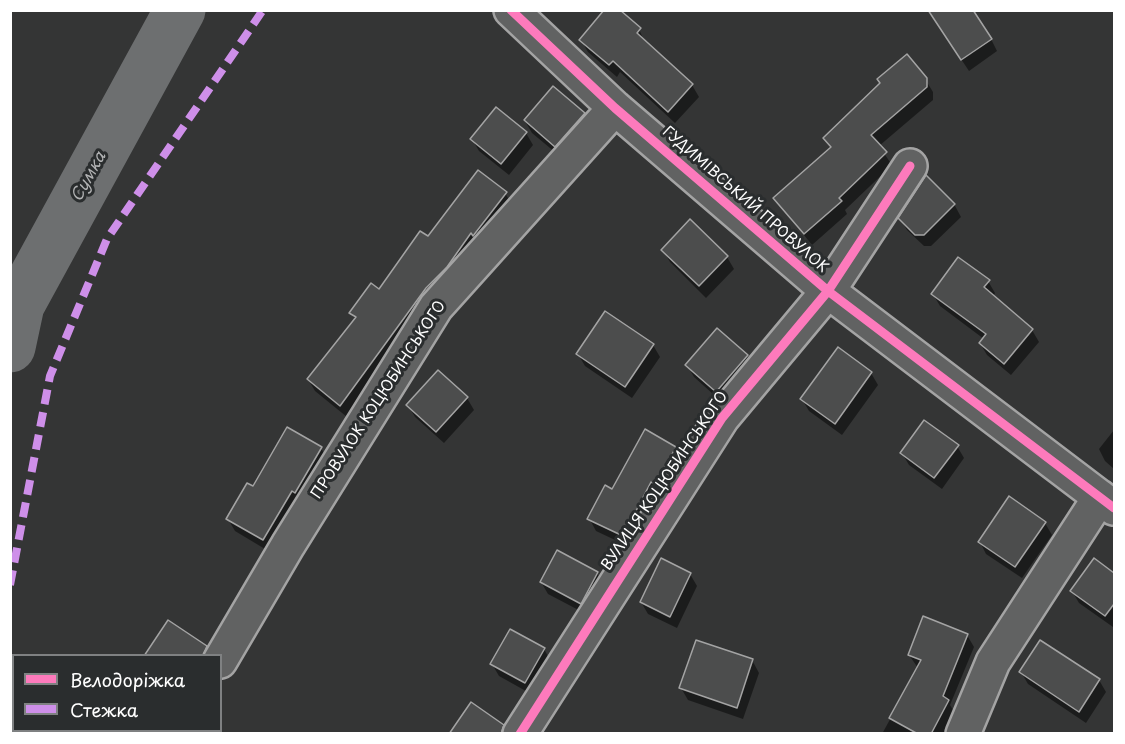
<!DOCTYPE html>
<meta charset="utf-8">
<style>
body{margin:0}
#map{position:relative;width:1125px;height:744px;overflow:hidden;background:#343535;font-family:"Playpen Sans",sans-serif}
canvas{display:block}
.frame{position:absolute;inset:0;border:12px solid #fff;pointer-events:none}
.legend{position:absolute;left:12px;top:654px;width:210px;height:78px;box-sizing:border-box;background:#2a2d2e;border:2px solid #7f8182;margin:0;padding:8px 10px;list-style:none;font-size:18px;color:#fff}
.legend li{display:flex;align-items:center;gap:12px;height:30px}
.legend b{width:30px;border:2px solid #7f8182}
</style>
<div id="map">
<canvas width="1125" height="744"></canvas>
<div class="frame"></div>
<ul class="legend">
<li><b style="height:8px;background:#fd7abc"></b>Велодоріжка</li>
<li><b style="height:8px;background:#ce8fe9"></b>Стежка</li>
</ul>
</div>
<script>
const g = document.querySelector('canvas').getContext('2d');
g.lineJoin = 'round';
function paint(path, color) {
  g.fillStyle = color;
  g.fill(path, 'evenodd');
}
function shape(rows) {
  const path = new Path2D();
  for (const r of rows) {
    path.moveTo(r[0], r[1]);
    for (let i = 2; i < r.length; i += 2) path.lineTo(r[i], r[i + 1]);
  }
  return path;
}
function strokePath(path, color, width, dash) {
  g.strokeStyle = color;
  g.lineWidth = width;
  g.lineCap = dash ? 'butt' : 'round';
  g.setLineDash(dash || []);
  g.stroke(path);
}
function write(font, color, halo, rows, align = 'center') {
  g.font = font + ' "Playpen Sans",sans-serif';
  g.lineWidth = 6;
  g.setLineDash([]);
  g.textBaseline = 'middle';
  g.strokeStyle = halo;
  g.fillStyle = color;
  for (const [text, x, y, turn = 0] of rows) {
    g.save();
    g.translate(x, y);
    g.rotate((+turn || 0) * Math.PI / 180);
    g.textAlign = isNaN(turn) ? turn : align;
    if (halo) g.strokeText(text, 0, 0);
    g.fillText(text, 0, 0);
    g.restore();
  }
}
const shadow = shape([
 [939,26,991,39,997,51,969,71],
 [639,29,645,43,692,85,699,97,675,123,620,72,617,77,588,52,581,40],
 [925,79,933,92,933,100,879,146,892,165,845,210,847,214,812,245,775,199,831,149,825,138,881,84],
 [584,114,591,126,562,158,532,133,525,121],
 [526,133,533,145,509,175,479,151,472,139],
 [505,193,512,205,433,301,347,417,315,391,308,379,356,320,351,313,379,291,428,238],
 [954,204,961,217,931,246,924,246,907,230,900,218],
 [663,250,727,257,734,269,706,298,670,262],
 [988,281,995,293,993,297,1032,330,1039,342,1011,375,987,355,980,343,984,339,940,306,933,294],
 [653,345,660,357,632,398,585,366,578,354],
 [838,349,871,373,878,385,842,435,809,411,802,399],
 [747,356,754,368,723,403,694,377,687,365],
 [467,398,474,410,444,443,415,417,408,405],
 [1114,430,1114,469,1105,461,1099,449],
 [957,446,964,458,942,489,909,465,902,453],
 [321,448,328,461,270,552,235,531,228,519,253,489],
 [675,448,682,460,630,547,596,531,589,518,612,491],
 [1045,523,1052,535,1022,578,986,554,980,542],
 [1095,560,1114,575,1113,627,1079,603,1072,591],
 [597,573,604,585,588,615,548,594,541,582],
 [690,574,697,586,677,628,648,614,641,602],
 [967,635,974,647,950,705,955,713,944,734,882,734,918,668,909,655],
 [544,649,551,662,533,695,499,676,492,664],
 [752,660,759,673,743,719,688,700,681,688],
 [1021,672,1099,680,1106,692,1086,723,1028,684]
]);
const river = shape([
 [10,347,19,305,180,10]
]);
const building = shape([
 [604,10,620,10,641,28,637,33,693,84,668,112,613,61,609,65,579,40,604,10],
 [928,10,973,10,992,39,961,60,928,10],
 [907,54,927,78,927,87,871,135,887,152,839,198,842,201,804,234,773,198,831,147,823,138,880,83,877,79,907,54],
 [553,86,585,113,555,147,524,120,553,86],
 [496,107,527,132,501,164,470,139,496,107],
 [478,170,507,192,473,236,471,233,447,267,426,288,340,406,307,379,356,317,349,313,371,283,379,289,420,231,428,236,478,170],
 [926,175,955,204,924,235,915,235,898,218,926,175],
 [690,219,728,256,699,286,661,250,690,219],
 [958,257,990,280,984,287,1033,329,1004,364,979,343,986,334,931,294,958,257],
 [605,311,654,344,625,387,576,354,605,311],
 [717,328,748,355,716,392,685,365,717,328],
 [838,347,872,372,835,424,800,399,838,347],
 [438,370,468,397,436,432,406,405,438,370],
 [924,420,959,445,934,478,900,453,924,420],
 [287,427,322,447,295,493,292,491,263,540,226,519,247,483,253,486,287,427],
 [645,429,676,447,655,485,651,482,623,536,587,519,605,485,612,489,645,429],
 [1009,496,1046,522,1015,567,978,542,1009,496],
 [557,550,598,572,581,604,540,582,557,550],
 [661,558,691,573,670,617,640,602,661,558],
 [1094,558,1114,573,1114,604,1105,616,1070,591,1094,558],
 [923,616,968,634,943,696,949,700,931,734,918,734,889,718,921,660,908,655,923,616],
 [168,620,207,646,203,656,144,656,168,620],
 [510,629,545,648,525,683,490,664,510,629],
 [696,640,753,659,737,708,679,688,696,640],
 [1040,640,1100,679,1079,712,1019,672,1040,640],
 [471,702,504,725,501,734,449,734,471,702]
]);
const minor = shape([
 [511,10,615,108,828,291,1114,508],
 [220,661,288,545,436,307,615,108],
 [178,734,180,730],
 [520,734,722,418,828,291,910,166],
 [963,734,993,662,1100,497]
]);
const quiet = shape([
 [10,585,50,376,107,239,263,10]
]);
const cycleway = shape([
 [511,10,615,108,828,291,1114,508],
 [520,734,722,418,828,291,910,166]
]);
const streetNames = [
 ["ГУДИМІВСЬКИЙ ПРОВУЛОК",745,200,41],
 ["ПРОВУЛОК КОЦЮБИНСЬКОГО",379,400,-57],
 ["ВУЛИЦЯ КОЦЮБИНСЬКОГО",665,481,-56]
];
const waterNames = [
 ["Сумка",89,177,-61]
];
paint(shadow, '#0007');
strokePath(river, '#6d6f70', 51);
paint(building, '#4c4d4d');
strokePath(building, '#a4a4a4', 1.5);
strokePath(minor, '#a4a4a4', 38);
strokePath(minor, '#616262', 33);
strokePath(quiet, '#ce8fe9', 8, [15, 8]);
strokePath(cycleway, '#fd7abc', 9);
write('15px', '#fff', '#2a2d2e', streetNames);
write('italic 16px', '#b2b3b4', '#2a2d2e', waterNames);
</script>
